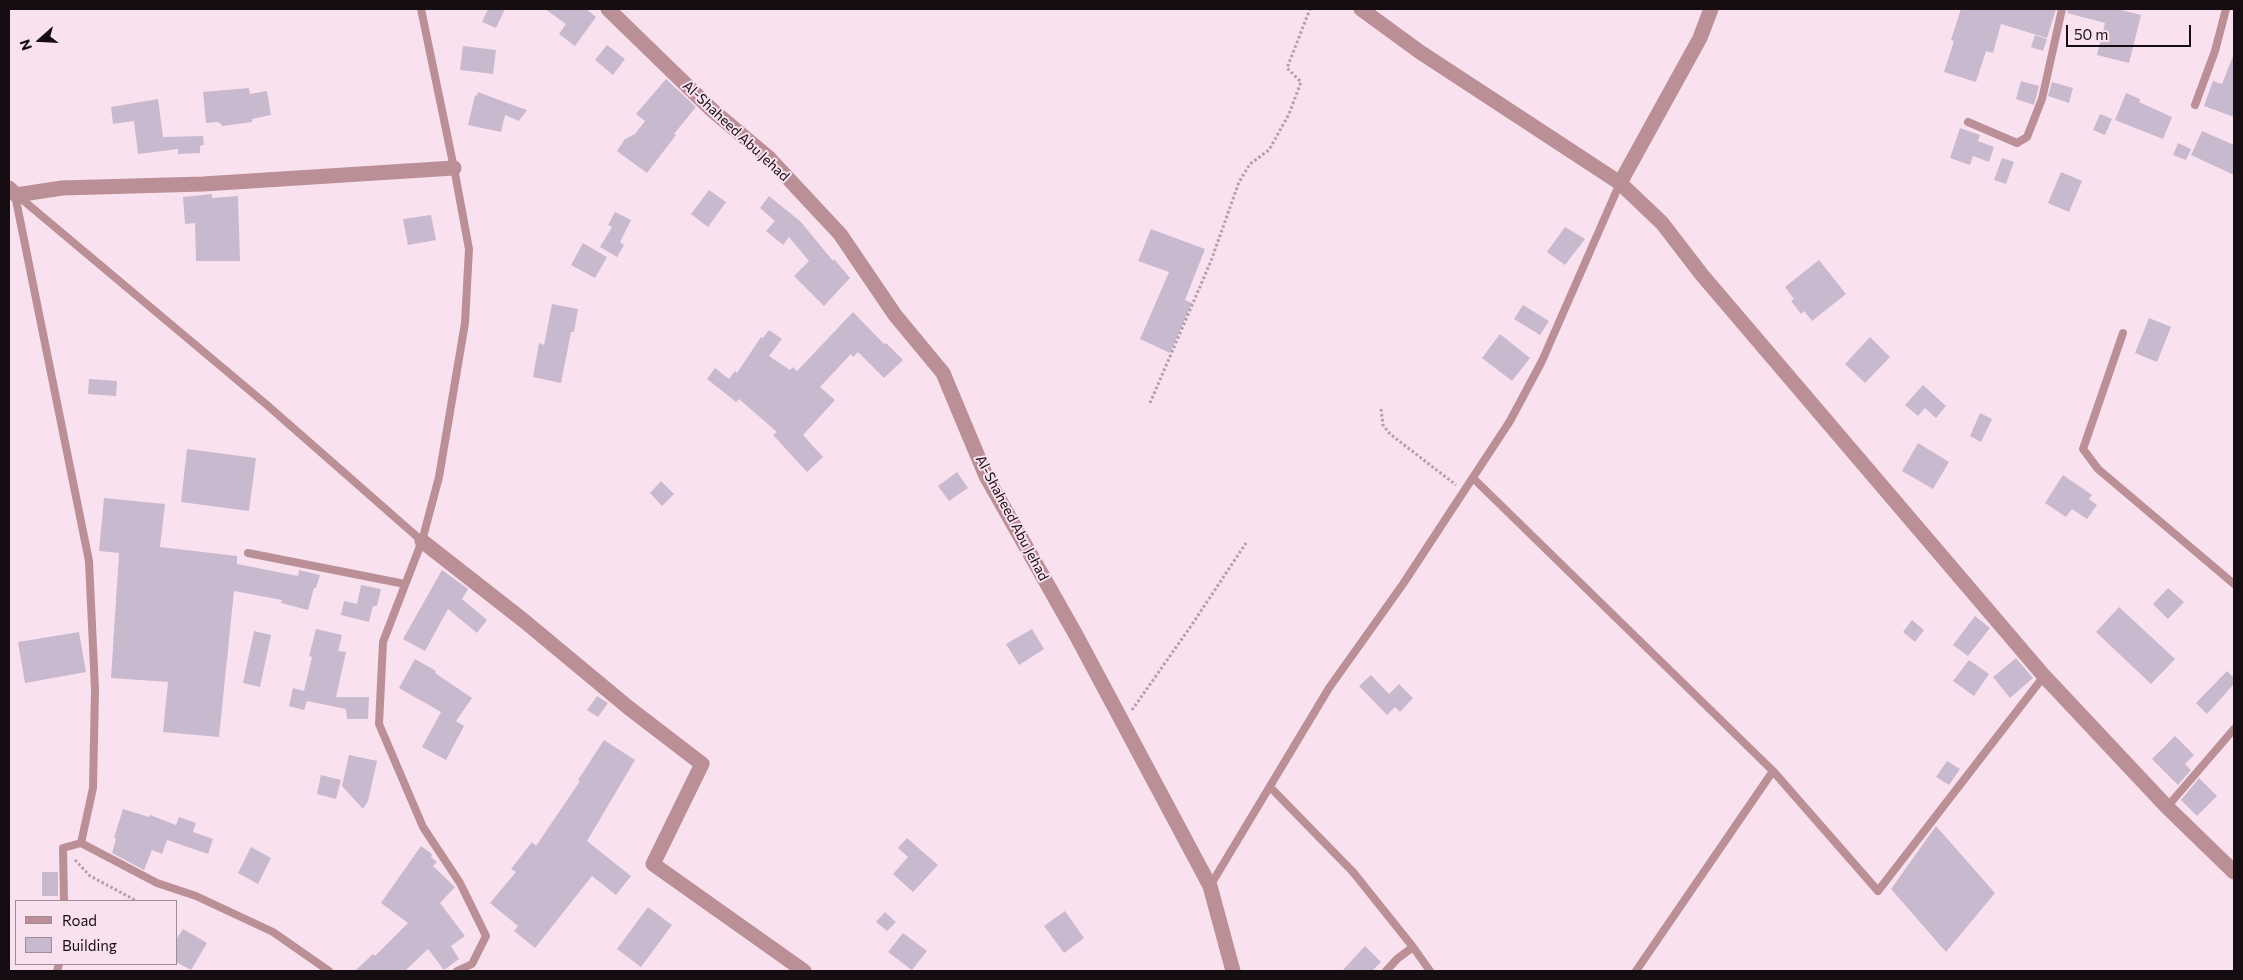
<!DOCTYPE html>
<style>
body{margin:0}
#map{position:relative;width:2243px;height:980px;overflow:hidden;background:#fae1ef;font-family:Commissioner,sans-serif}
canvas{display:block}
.frame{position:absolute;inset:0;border:10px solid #150d12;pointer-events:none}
.legend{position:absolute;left:15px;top:900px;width:162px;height:65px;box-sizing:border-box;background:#fae1ef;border:1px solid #9e8c97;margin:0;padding:6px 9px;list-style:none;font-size:15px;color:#150d12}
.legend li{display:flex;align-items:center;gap:10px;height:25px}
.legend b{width:25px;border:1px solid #9e8c97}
.north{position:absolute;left:15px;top:15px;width:50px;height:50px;-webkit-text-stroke:4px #fae1ef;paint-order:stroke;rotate:251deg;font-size:14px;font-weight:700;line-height:20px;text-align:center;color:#150d12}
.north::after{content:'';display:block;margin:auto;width:18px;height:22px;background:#150d12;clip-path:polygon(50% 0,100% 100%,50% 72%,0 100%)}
.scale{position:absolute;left:2066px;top:25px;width:125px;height:22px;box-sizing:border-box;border:2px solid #150d12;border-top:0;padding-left:6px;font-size:15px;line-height:18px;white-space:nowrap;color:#150d12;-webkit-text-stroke:4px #fae1ef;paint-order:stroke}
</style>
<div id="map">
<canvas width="2243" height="980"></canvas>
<div class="frame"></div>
<ul class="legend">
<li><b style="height:6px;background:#ba8f96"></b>Road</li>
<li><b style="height:14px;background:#c9b9ce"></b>Building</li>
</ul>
<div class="north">N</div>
<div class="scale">50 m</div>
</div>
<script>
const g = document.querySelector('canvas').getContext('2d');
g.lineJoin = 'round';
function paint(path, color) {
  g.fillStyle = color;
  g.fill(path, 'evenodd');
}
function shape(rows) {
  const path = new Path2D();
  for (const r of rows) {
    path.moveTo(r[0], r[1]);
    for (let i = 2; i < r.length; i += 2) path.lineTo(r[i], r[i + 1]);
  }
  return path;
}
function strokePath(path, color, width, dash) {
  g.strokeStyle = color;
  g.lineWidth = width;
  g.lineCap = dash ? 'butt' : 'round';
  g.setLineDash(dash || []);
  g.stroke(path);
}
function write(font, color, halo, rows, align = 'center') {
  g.font = font + ' Commissioner,sans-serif';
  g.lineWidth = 4;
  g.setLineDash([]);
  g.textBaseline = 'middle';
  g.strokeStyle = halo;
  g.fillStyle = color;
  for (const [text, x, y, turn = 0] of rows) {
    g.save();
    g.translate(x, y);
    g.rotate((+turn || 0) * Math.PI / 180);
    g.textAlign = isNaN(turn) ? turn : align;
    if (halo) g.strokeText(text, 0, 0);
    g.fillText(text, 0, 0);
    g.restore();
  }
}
const building = shape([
 [488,9,505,9,496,28,482,22],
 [545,9,586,9,596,17,575,46,559,34,566,24],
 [1961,9,2056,9,2047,38,2001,24,1993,53,1986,51,1976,82,1944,72,1954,41,1951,40],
 [2068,9,2117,9,2141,15,2129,63,2097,55,2105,23,2067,13],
 [2035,35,2047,39,2043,51,2031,47],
 [607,45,625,59,613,75,595,60],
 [463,46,496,50,493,74,460,70],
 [2233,56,2234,56,2234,117,2204,106,2213,81,2222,84],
 [666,79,696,107,674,134,676,135,647,173,617,151,625,139,635,134,645,121,636,114],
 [2021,81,2039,86,2034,105,2016,99],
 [2052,82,2073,88,2069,103,2048,96],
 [249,88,250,94,267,91,271,115,252,119,252,122,223,126,218,122,206,123,203,92],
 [478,92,507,103,527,110,519,121,505,115,501,132,468,125,475,95,477,96],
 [2126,93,2140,99,2139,102,2172,117,2163,139,2115,120],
 [158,99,163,137,203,136,204,145,200,146,200,153,178,154,178,149,138,154,134,121,113,124,111,107],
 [2100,114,2112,119,2105,135,2093,130],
 [1960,128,1980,135,1978,141,1994,147,1989,162,1973,156,1970,165,1950,158],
 [2202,131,2234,145,2234,175,2191,155],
 [2178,143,2191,149,2186,160,2173,155],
 [2002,158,2014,162,2006,184,1994,180],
 [2061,172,2082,181,2069,212,2048,203],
 [709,190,726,202,708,227,691,214],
 [212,194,212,198,238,196,240,261,196,261,195,223,185,224,183,197],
 [769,196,801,222,833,261,834,259,850,278,824,306,794,276,809,261,789,237,783,245,766,231,775,221,760,208],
 [615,212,631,220,620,242,624,245,617,257,600,247,612,227,608,225],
 [431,215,436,240,408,245,403,219],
 [1565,227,1585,239,1565,265,1547,252],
 [1151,229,1205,249,1185,300,1192,303,1170,353,1140,339,1169,272,1138,261],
 [583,243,607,257,595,278,571,265],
 [1819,260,1846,294,1812,321,1804,311,1801,314,1791,301,1794,299,1785,287],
 [552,304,578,309,574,332,571,332,561,383,533,377,539,343,544,345],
 [1523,305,1549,321,1540,335,1514,319],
 [853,312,884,344,886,343,903,360,884,378,858,352,853,357,851,354,820,387,835,400,803,435,823,457,807,472,773,435,777,432,739,399,736,402,707,379,715,368,729,379,735,371,737,373,761,337,763,338,769,330,782,339,769,356,790,370,793,367,797,371],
 [2149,318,2171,327,2157,362,2135,353],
 [1500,334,1530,358,1512,381,1482,358],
 [1870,337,1890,357,1865,383,1845,364],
 [89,379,117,381,116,396,88,394],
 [1923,385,1946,406,1936,418,1925,408,1918,416,1905,405],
 [1980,413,1992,419,1981,442,1970,436],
 [1918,443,1949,462,1933,489,1902,471],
 [187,449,256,458,249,511,181,502],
 [957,472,968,488,949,501,938,486],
 [2063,475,2092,495,2089,499,2097,505,2087,519,2072,509,2066,517,2045,503],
 [661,481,674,494,662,506,650,493],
 [104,498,165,504,160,547,237,556,237,564,298,576,299,570,320,575,316,588,314,588,308,610,281,603,282,600,234,591,219,737,163,732,168,682,111,678,119,553,99,551],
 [442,570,468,589,462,599,487,620,477,633,448,609,425,651,403,639],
 [361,585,381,589,377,606,373,606,369,622,341,615,344,601,357,604],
 [2168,588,2184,602,2168,619,2153,604],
 [2119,607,2175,659,2151,684,2096,632],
 [1975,616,1990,628,1968,656,1953,645],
 [1912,620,1924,630,1915,642,1903,632],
 [316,629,342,635,338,651,346,652,336,697,369,697,368,719,347,719,346,709,307,701,304,710,289,706,293,688,304,691,312,657,309,656],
 [1032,629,1044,649,1019,665,1006,644],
 [254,631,271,635,260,687,243,683],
 [79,632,86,672,25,683,18,642],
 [2016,658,2033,678,2010,698,1993,677],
 [415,659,436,671,435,673,472,698,456,721,464,726,446,760,422,747,441,712,399,688],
 [1969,660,1989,674,1974,696,1953,681],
 [2227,671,2234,678,2234,684,2207,714,2196,703],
 [1371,675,1389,694,1399,684,1413,698,1400,712,1395,707,1387,715,1359,686],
 [597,696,608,703,598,717,587,710],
 [2175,736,2194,755,2185,764,2191,770,2178,785,2152,759],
 [604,740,635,760,587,841,631,876,616,895,592,876,535,948,514,931,518,926,490,903,516,872,511,869,532,842,536,846,580,781,578,780],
 [349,755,377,761,368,801,363,809,342,786],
 [1947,761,1960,769,1949,785,1936,777],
 [321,775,341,780,336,799,317,794],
 [2199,778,2217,796,2197,816,2181,800],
 [123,809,149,817,150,815,176,825,179,817,196,823,193,832,213,839,208,854,167,840,162,854,152,850,144,870,112,853,116,839,114,838],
 [1936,826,1995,893,1946,952,1891,889],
 [907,838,938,865,913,892,893,874,908,857,898,848],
 [421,846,432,854,431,857,437,862,433,866,455,887,440,903,465,936,451,946,459,959,444,970,428,949,405,971,355,971,373,954,375,956,408,923,381,903],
 [251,847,271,858,258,884,238,873],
 [42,872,58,872,58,896,42,896],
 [648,907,672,925,641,967,617,949],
 [1065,911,1084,938,1064,953,1044,926],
 [885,912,896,922,887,931,876,922],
 [183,929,207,943,191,970,176,962,176,940],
 [903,933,927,951,912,970,888,952],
 [1365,946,1381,962,1372,971,1342,971]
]);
const path = shape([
 [1150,403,1211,261,1239,182,1250,164,1269,150,1289,114,1301,82,1287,68,1310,9],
 [1381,409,1383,425,1390,434,1456,485],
 [1132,710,1191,626,1246,543],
 [75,860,90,876,137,901]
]);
const lane = shape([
 [421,9,454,168,469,249,465,323,439,477,422,541,383,642,379,724,423,827,460,883,486,936,472,964,457,971],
 [2195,105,2215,51,2226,9],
 [1968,122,2017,143,2027,137,2042,99,2062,9],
 [15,195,89,561,95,690,93,788,81,843,63,848,64,901],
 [18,196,267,405,422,541],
 [2123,333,2083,449,2098,469,2234,584],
 [1473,478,1773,771,1878,891,2044,676],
 [248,553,405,584],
 [1271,788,1353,872,1413,947],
 [2167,807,2234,729],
 [81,843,157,883,196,896,273,932,329,971],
 [1210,886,1329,688,1403,584,1510,421,1542,361,1620,183],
 [57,971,59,964],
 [1386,971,1397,959,1413,947,1430,971],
 [1636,971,1773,771]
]);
const street = shape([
 [608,9,712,110,769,158,840,234,895,315,943,373,986,476,1076,635,1210,886,1233,971],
 [1361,9,1420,52,1620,183,1662,223,1702,275,2044,676,2167,807,2234,872],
 [1620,183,1700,38,1711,9],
 [9,188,16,195,62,188,203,184,454,168],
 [422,541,523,620,629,708,702,764,653,864,804,971]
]);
const streetNames = [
 ["Al-Shaheed Abu Jehad",736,131,43],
 ["Al-Shaheed Abu Jehad",1012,518,62]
];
paint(building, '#c9b9ce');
strokePath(path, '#b19ea9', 3, [2.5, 2.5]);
strokePath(lane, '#ba8f96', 8);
strokePath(street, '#ba8f96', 15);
write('14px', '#150d12', '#fae1ef', streetNames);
</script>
